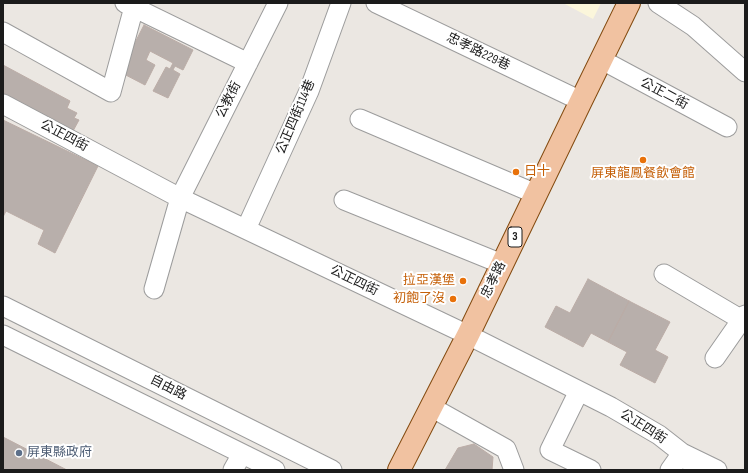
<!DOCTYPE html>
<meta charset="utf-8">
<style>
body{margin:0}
#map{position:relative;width:748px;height:473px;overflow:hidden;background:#ebe7e2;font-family:"Sofia Sans Condensed",sans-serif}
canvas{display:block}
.frame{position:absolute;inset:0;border:4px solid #1b1b1b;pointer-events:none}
</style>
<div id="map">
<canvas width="748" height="473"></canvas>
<div class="frame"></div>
</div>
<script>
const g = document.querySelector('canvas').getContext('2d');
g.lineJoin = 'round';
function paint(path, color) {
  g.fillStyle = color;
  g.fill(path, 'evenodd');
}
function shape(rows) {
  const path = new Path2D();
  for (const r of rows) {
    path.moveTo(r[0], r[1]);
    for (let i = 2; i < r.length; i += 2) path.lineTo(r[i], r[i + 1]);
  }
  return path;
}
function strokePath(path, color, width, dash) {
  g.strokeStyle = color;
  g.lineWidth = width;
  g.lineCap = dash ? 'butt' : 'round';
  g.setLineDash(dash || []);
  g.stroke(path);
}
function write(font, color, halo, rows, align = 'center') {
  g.font = font + ' "Sofia Sans Condensed","Noto Sans TC",sans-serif';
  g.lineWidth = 4;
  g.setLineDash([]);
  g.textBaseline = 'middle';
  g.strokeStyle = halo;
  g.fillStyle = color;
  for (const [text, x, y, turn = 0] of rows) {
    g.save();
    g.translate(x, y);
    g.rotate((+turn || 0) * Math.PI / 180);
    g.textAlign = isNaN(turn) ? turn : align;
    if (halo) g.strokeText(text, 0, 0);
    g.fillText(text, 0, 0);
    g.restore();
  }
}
const education = shape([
 [563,3,601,3,593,19]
]);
const building = shape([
 [144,25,193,50,183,70,175,66,173,70,180,74,168,98,153,91,166,67,170,69,173,63,150,51,146,60,155,65,145,85,120,72,144,25],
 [3,65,70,101,67,108,77,113,74,118,79,120,73,131,3,94,3,65],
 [3,120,98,166,55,253,38,244,44,230,6,211,3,217,3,120],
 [588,279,629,301,608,342,591,333,583,347,545,327,556,306,570,313,588,279],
 [629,301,670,322,655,350,668,357,655,383,620,365,627,352,608,342,629,301],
 [3,437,65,469,67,470,3,470,3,437],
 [474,444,493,457,492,470,445,470,458,448,474,444]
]);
const minor = shape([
 [125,3,248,63],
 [376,3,581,101],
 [658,3,693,26,745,72],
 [3,32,111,92,134,7],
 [602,60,727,127],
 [3,104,180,198,468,335,611,407,659,435,682,453,697,470],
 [360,119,536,194],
 [344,200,502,264],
 [246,229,309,91,341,3],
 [664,274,742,320,745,323],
 [154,289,180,198,278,3],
 [3,306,332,470],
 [3,335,275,470],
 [715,358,745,315],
 [579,391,550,450,591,470],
 [431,407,506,449,514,470],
 [233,470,242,454],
 [670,470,682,453,717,470]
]);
const major = shape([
 [399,470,468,335,581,101,629,3]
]);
const markers = [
 [643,160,4,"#e8710a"],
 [516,172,4,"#e8710a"],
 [463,281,4,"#e8710a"],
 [453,299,4,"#e8710a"],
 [19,453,4,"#5c6f8a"]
];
const shields = [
 [515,237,14]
];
const shieldNames = [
 ["3",515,237]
];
const streetNames = [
 ["忠孝路229巷",478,52,26],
 ["公正二街",664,94,28],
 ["公教街",229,100,-63],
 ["公正四街114巷",296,117,-67],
 ["公正四街",64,136,28],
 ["忠孝路",494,280,-64],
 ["公正四街",354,281,26],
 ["自由路",168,388,27],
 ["公正四街",643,427,32]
];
const foodNames = [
 ["日十",524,172,"left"],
 ["屏東龍鳳餐飲會館",643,174,"center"],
 ["拉亞漢堡",455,281],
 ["初飽了沒",445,299]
];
const serviceNames = [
 ["屏東縣政府",27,453]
];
paint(education, '#fbf6db');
paint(building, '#b8afab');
strokePath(building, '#bbaca6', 1);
strokePath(minor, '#9c9c9c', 21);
strokePath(major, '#834a0f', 24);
strokePath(minor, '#fff', 19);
strokePath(major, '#f1c2a1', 22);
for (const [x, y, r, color] of markers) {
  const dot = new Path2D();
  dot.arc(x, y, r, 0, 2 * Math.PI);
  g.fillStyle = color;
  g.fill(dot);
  strokePath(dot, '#fff', 1.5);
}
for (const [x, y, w] of shields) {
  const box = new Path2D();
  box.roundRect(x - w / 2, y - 10, w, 20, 3);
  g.fillStyle = '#fff';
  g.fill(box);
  strokePath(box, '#1b1b1b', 1);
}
write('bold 12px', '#1b1b1b', null, shieldNames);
write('13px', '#1b1b1b', '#fff', streetNames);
write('13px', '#c56008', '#fff', foodNames, 'right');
write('13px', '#4e5e75', '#fff', serviceNames, 'left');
</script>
